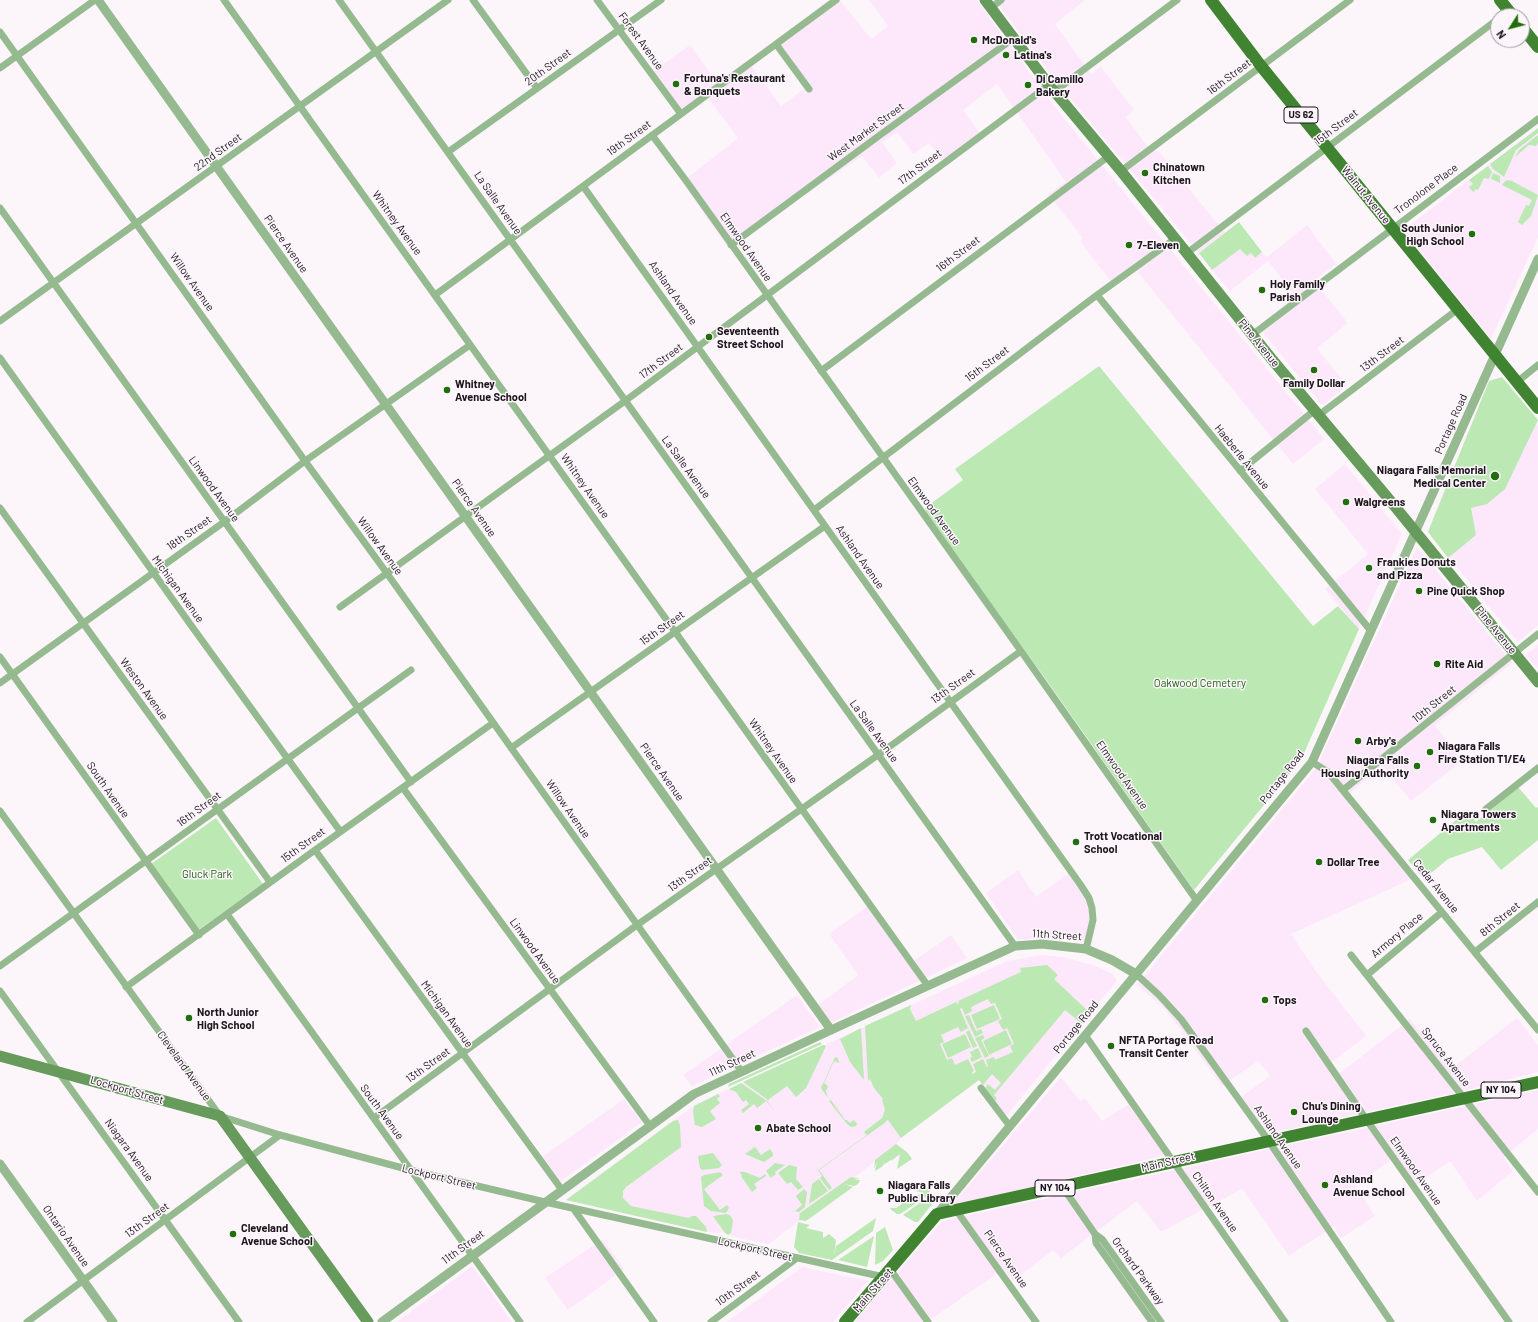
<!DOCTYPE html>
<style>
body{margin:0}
#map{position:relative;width:1538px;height:1322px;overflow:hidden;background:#fcf6fb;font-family:Barlow,sans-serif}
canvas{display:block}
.north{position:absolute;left:1490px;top:8px;width:40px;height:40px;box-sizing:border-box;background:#fcf6fb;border:1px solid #a39ca3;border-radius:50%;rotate:234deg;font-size:11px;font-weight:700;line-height:16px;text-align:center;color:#1e151e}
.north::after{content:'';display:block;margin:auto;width:14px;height:18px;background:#226d0e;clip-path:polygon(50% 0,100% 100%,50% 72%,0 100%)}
</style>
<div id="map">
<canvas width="1538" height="1322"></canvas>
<div class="north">N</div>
</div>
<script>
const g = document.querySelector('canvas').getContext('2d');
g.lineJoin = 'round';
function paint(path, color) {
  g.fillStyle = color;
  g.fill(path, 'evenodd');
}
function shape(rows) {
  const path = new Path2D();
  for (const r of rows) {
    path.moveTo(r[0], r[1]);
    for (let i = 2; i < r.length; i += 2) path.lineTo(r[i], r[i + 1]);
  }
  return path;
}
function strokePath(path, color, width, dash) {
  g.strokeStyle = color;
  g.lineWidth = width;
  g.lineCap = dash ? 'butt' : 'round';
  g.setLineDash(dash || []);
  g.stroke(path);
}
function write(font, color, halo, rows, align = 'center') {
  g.font = font + ' Barlow,sans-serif';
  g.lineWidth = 3;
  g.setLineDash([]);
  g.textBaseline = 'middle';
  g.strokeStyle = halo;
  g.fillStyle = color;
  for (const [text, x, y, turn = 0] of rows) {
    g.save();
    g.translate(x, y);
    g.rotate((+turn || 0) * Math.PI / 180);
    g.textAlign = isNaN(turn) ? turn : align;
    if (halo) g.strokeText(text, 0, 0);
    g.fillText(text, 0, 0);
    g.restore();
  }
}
const built = shape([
 [829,0,840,0,871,39,888,26,869,0,977,0,1054,106,1324,439,1293,464,1133,266,1111,282,1080,241,1083,238,1048,194,1066,182,997,84,963,110,984,139,946,166,929,143,913,154,897,132,882,142,897,163,879,178,862,156,728,248,682,182,738,138,708,98,681,118,648,75,690,45,717,83,747,60,781,106,804,89,772,43],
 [995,0,1085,0,1055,24,1091,74,1101,67,1134,110,1126,117,1147,146,1160,153,1225,233,1199,253,1055,80],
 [1538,128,1538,237,1491,339,1403,230],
 [1307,225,1336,264,1314,281,1348,323,1317,348,1347,386,1324,404,1321,404,1258,326,1295,296,1268,261,1230,291,1212,270,1240,248,1251,253,1255,258,1262,252,1267,257],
 [1499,378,1538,425,1538,625,1518,642,1430,534,1429,528,1491,380],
 [1345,464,1402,534,1359,629,1325,589,1368,554,1315,489],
 [1417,547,1512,663,1435,725,1462,761,1411,801,1383,766,1347,795,1414,878,1291,934,1315,970,1366,1036,1332,1062,1340,1073,1410,1019,1452,1068,1517,1018,1538,1045,1538,1072,1468,1090,1267,1134,1241,1097,1270,1076,1258,1061,1222,1086,1165,1009,1137,985,1316,768],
 [1538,645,1538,669,1526,655],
 [1018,870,1036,897,1073,870,1089,894,1095,927,1092,944,1070,939,1045,938,1018,940,986,893],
 [872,903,912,962,951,935,967,958,831,1023,818,1005,858,975,829,934],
 [1042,955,1063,957,1093,965,1112,974,1116,979,1116,982,1006,1116,1001,1111,979,1080,901,1138,896,1145,769,1244,738,1238,725,1233,707,1232,566,1200,696,1104,1007,961],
 [797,995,820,1027,692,1086,683,1075],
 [1061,1077,1080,1101,1085,1098,1102,1121,1134,1101,1171,1154,951,1206],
 [1538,1090,1538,1129,1504,1157,1513,1171,1477,1201,1450,1161,1414,1186,1393,1159,1355,1185,1375,1216,1340,1239,1334,1226,1289,1256,1242,1189,1161,1232,1137,1201,1061,1258,1053,1250,1013,1281,1004,1269,927,1322,854,1322,942,1221],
 [624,1099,642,1122,560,1182,542,1157],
 [603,1239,624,1269,568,1310,545,1278],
 [472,1266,512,1322,397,1322],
 [802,1267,868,1281,833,1322,727,1322]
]);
const green = shape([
 [1538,128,1538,133,1516,150,1504,177,1493,169,1490,164],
 [1538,135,1538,143,1536,146,1529,145,1515,157,1519,150],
 [1488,166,1492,172,1489,179,1484,178,1478,190,1475,189,1474,192,1472,191,1469,187,1473,184,1469,180],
 [1493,173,1500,176,1500,183,1491,179],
 [1507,180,1512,181,1538,195,1531,216,1522,225,1518,222,1526,205,1529,206,1532,200,1502,185,1504,182],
 [1239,222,1262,252,1255,258,1251,253,1247,256,1240,249,1212,270,1199,253],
 [1099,366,1313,626,1338,606,1359,629,1301,760,1194,890,1045,678,925,512,926,507,963,480,955,469],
 [1502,377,1538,420,1505,489,1487,504,1471,508,1476,535,1448,558,1428,532,1489,381],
 [1518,787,1536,808,1538,807,1538,840,1501,870,1482,847,1448,859,1424,879,1408,860,1468,810,1476,822],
 [216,818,263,884,198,930,151,864],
 [1047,965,1058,975,1054,979,1089,1012,1094,1008,1096,1007,1082,1024,1065,1010,994,1095,997,1099,995,1101,985,1088,988,1084,995,1090,1001,1083,992,1074,983,1085,979,1080,901,1138,888,1120,886,1121,886,1122,819,1170,832,1188,829,1190,820,1178,822,1176,818,1170,867,1135,864,1132,882,1118,885,1110,882,1100,883,1099,874,1088,870,1079,868,1081,865,1026,911,1005,910,1009,916,1021,956,1002,958,1004,959,1003,958,1001,1021,972,1020,968],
 [988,999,991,1004,995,1003,1002,1019,998,1021,1003,1030,1007,1028,1014,1044,1010,1046,1013,1052,995,1060,994,1057,986,1060,988,1067,987,1067,983,1059,973,1064,976,1072,972,1074,972,1072,974,1071,968,1059,955,1065,952,1058,947,1060,940,1044,944,1042,941,1035,958,1027,961,1032,968,1028,960,1009,962,1008,965,1015,972,1011,971,1007],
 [994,1005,1000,1019,977,1029,971,1015],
 [969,1015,976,1031,981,1029,983,1033,975,1037,965,1016],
 [861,1028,864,1080,850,1062,840,1039],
 [969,1030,977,1046,973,1048,966,1032],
 [1006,1030,1012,1044,989,1055,983,1041],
 [965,1034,971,1047,948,1058,942,1044],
 [983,1035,985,1038,981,1040,989,1056,985,1058,975,1038],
 [820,1042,822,1044,728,1087,729,1084],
 [823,1045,826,1046,806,1088,796,1097,787,1086,768,1100,743,1082],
 [978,1048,982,1057,972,1062,970,1058,972,1057,970,1052],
 [835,1057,838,1058,839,1063,834,1061,824,1083,828,1086,826,1091,828,1098,821,1088],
 [741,1083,767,1101,776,1113,766,1101,757,1108,754,1104,743,1113,741,1110,749,1104,746,1100,743,1102,736,1092,729,1089],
 [718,1094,720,1096,717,1099,720,1103,710,1111,716,1119,702,1127,695,1125,693,1112,694,1106],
 [831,1100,845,1120,847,1120,850,1123,854,1120,857,1124,856,1126,851,1127,847,1124,829,1101],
 [678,1120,680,1125,681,1147,626,1187,623,1191,623,1198,631,1206,689,1218,692,1216,696,1216,706,1227,707,1232,566,1200,673,1121],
 [896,1144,907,1152,912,1159,897,1169,900,1154,891,1161,893,1149,891,1160,883,1165,884,1155,883,1166,875,1171,877,1161,874,1169,875,1160],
 [755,1147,761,1155,770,1149,773,1153,773,1156,764,1162,745,1154],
 [713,1153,722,1165,719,1168,702,1170,700,1168,698,1156],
 [775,1163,785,1165,775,1172,776,1174,771,1178,766,1171],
 [789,1165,797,1167,796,1179,803,1187,798,1190,791,1182,787,1184,778,1173],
 [720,1172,723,1175,704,1189,720,1210,727,1205,729,1208,726,1213,711,1211,704,1206,701,1177,704,1175],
 [739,1172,745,1172,760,1178,765,1174,766,1176,754,1184,757,1188,752,1192,741,1176,742,1175],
 [851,1177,860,1179,852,1179,860,1180,858,1184,854,1186,844,1184,853,1187,806,1221,799,1220,800,1213],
 [819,1179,828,1191,809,1204,812,1184],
 [924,1182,930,1191,927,1196,900,1214,897,1214,890,1209,891,1208,896,1208,902,1204,893,1202,898,1198,897,1195,913,1198,921,1193,924,1193,912,1190],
 [804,1189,807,1192,805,1207,799,1212,795,1211,802,1205,796,1196],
 [935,1194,937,1198,918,1222,915,1222,903,1215,928,1197],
 [727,1214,731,1216,733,1221,731,1233,728,1235,725,1233,713,1216],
 [876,1218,873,1231,832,1260,799,1253,794,1247,798,1222,810,1225,806,1228,823,1232,823,1238,829,1234,836,1240,834,1257,836,1246],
 [885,1227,893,1250,883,1261,875,1265,876,1233],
 [874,1236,867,1267,838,1260]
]);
const minor = shape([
 [224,0,928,986],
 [339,0,1015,946],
 [473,0,537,88],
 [597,0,681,114],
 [991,8,1001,0],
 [0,32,305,461,386,572,742,1072],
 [776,44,809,89],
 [0,68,95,0],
 [1055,91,1177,0],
 [652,135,687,182,1021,651,1197,901],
 [448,152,661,0],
 [1121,171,1350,0],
 [583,186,1080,884,1089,898,1092,908,1093,920,1086,949],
 [0,208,411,782],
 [731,245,880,135,1014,38],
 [1187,253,1498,19],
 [435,295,836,0],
 [1097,295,1371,631],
 [0,321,448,0],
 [1252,335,1538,119],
 [0,358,193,628,340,831],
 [821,371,1109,156],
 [1517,382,1538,365],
 [1319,415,1458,309],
 [1240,471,1315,410],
 [0,508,270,882],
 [814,510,1097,295,1176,238],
 [340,607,625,401,1049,85],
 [0,657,199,935],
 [0,683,224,522,305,461,470,345],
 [511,748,825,526],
 [1312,762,1328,772,1538,1030],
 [403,788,650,1126],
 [1343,790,1538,634],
 [1486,809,1538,768],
 [0,811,220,1116,280,1135,410,1170,545,1202,884,1277],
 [315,850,562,1190],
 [227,914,520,1322],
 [1475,952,1538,902],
 [1351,955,1538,1192],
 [0,966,411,670],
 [1136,974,1159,995,1181,1019,1268,1140,1391,1322],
 [1367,975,1442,912],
 [126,987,315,850,493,723],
 [0,991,239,1322],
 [1306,1031,1366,1119,1509,1322],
 [1085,1035,1285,1322],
 [981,1088,1009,1125],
 [374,1118,637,925,878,755,1021,651],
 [1062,1186,1095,1234,1102,1239,1161,1322],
 [573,1208,654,1322],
 [956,1210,1036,1322],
 [1095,1234,1096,1243,1152,1322],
 [890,1269,928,1322],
 [27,1322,280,1135],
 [711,1322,797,1258]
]);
const tertiary = shape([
 [98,0,831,1030],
 [0,1164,113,1322],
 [937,1214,1312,762,1538,259],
 [382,1322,694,1094,831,1030,1015,946,1042,944,1086,949,1112,960,1136,974]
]);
const secondary = shape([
 [985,0,1049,85,1121,171,1270,357,1388,498,1538,682],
 [0,1056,220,1116,368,1322]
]);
const primary = shape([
 [1211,0,1261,66,1538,408],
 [1500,0,1513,16],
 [1522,27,1538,47],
 [845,1322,937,1214,1538,1082]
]);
const markers = [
 [974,40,4,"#226d0e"],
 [1006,55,4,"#226d0e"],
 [676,84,4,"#226d0e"],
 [1028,85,4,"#226d0e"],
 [1145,173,4,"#226d0e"],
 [1472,234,4,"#226d0e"],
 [1129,245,4,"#226d0e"],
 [1262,290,4,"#226d0e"],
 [709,337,4,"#226d0e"],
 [1314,370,4,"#226d0e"],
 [447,390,4,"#226d0e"],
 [1495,476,5,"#226d0e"],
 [1346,502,4,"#226d0e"],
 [1369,568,4,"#226d0e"],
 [1419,591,4,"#226d0e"],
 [1437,664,4,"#226d0e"],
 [1358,741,4,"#226d0e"],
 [1430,752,4,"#226d0e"],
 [1417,766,4,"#226d0e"],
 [1433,820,4,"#226d0e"],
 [1076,842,4,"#226d0e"],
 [1319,862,4,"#226d0e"],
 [1265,1000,4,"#226d0e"],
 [189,1018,4,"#226d0e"],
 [1111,1046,4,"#226d0e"],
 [1294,1112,4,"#226d0e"],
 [758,1128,4,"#226d0e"],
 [1325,1185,4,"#226d0e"],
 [880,1191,4,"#226d0e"],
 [233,1234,4,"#226d0e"]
];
const shields = [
 [1301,115,34],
 [1501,1090,40],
 [1055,1188,40]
];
const shieldNames = [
 ["US 62",1301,115],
 ["NY 104",1501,1090],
 ["NY 104",1055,1188]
];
const poiNames = [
 ["McDonald's",982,40],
 ["Latina's",1014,55],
 ["Fortuna's Restaurant",684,78],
 ["& Banquets",684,91],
 ["Di Camillo",1036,79],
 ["Bakery",1036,92],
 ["Chinatown",1153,167],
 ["Kitchen",1153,180],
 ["South Junior",1464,228,"right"],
 ["High School",1464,241,"right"],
 ["7-Eleven",1137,245],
 ["Holy Family",1270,284],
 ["Parish",1270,297],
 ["Seventeenth",717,331],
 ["Street School",717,344],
 ["Family Dollar",1314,383,"center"],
 ["Whitney",455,384],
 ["Avenue School",455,397],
 ["Niagara Falls Memorial",1486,470,"right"],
 ["Medical Center",1486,483,"right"],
 ["Walgreens",1354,502],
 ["Frankies Donuts",1377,562],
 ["and Pizza",1377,575],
 ["Pine Quick Shop",1427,591],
 ["Rite Aid",1445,664],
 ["Arby's",1366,741],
 ["Niagara Falls",1438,746],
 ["Fire Station T1/E4",1438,759],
 ["Niagara Falls",1409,760,"right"],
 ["Housing Authority",1409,773,"right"],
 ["Niagara Towers",1441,814],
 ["Apartments",1441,827],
 ["Trott Vocational",1084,836],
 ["School",1084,849],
 ["Dollar Tree",1327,862],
 ["Tops",1273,1000],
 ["North Junior",197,1012],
 ["High School",197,1025],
 ["NFTA Portage Road",1119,1040],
 ["Transit Center",1119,1053],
 ["Chu's Dining",1302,1106],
 ["Lounge",1302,1119],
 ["Abate School",766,1128],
 ["Ashland",1333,1179],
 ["Avenue School",1333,1192],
 ["Niagara Falls",888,1185],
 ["Public Library",888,1198],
 ["Cleveland",241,1228],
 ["Avenue School",241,1241]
];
const streetNames = [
 ["Forest Avenue",641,41,54],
 ["20th Street",548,67,-36],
 ["16th Street",1229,77,-37],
 ["15th Street",1336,127,-37],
 ["West Market Street",866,132,-36],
 ["19th Street",629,138,-36],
 ["22nd Street",218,152,-36],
 ["17th Street",920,167,-37],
 ["Tronolone Place",1426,189,-37],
 ["Walnut Avenue",1366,195,51],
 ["La Salle Avenue",498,203,55],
 ["Whitney Avenue",397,223,54],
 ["Pierce Avenue",286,244,55],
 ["Elmwood Avenue",746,247,55],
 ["16th Street",958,254,-37],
 ["Willow Avenue",192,282,55],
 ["Ashland Avenue",673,293,55],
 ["Pine Avenue",1259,343,51],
 ["13th Street",1382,354,-37],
 ["17th Street",661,361,-37],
 ["15th Street",987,364,-37],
 ["Portage Road",1451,424,-66],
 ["Haeberle Avenue",1242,457,51],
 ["La Salle Avenue",686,467,54],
 ["Whitney Avenue",585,486,55],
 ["Linwood Avenue",214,489,54],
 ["Pierce Avenue",474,508,55],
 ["Elmwood Avenue",934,511,54],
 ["18th Street",189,533,-35],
 ["Willow Avenue",380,546,54],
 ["Ashland Avenue",860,557,55],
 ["Michigan Avenue",178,589,54],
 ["15th Street",662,628,-35],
 ["Pine Avenue",1496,630,51],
 ["13th Street",953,686,-36],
 ["Weston Avenue",144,689,54],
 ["10th Street",1434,704,-39],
 ["La Salle Avenue",874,731,54],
 ["Whitney Avenue",773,751,55],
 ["Pierce Avenue",662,772,55],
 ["Elmwood Avenue",1122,775,55],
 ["Portage Road",1282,777,-52],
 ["South Avenue",108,790,55],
 ["16th Street",199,809,-36],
 ["Willow Avenue",568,809,55],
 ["15th Street",303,845,-36],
 ["13th Street",690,874,-36],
 ["Cedar Avenue",1436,886,51],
 ["8th Street",1500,919,-39],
 ["11th Street",1057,935,4],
 ["Armory Place",1397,935,-40],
 ["Linwood Avenue",535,951,54],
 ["Michigan Avenue",447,1014,54],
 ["Portage Road",1076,1027,-51],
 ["Spruce Avenue",1446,1057,52],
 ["11th Street",732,1063,-25],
 ["13th Street",428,1065,-36],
 ["Cleveland Avenue",184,1066,54],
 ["Lockport Street",127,1090,16],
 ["South Avenue",382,1112,54],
 ["Ashland Avenue",1278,1137,55],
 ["Niagara Avenue",129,1150,54],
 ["Main Street",1168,1162,-13],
 ["Elmwood Avenue",1416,1171,55],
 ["Lockport Street",439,1177,14],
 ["Chilton Avenue",1215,1202,55],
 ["13th Street",147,1220,-36],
 ["Ontario Avenue",66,1236,55],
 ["11th Street",463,1247,-36],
 ["Lockport Street",755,1249,13],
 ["Pierce Avenue",1006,1259,55],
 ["Orchard Parkway",1138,1271,54],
 ["10th Street",738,1288,-36],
 ["Main Street",873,1290,-49]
];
const parkNames = [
 ["Oakwood Cemetery",1200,683],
 ["Gluck Park",207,874]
];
paint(built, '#fde8fb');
paint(green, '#bce8b3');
strokePath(minor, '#96ba8f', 7);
strokePath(tertiary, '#96ba8f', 9);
strokePath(secondary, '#669b5b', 11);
strokePath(primary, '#408432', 12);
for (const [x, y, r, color] of markers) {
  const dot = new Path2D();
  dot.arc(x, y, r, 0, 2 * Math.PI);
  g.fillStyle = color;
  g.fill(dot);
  strokePath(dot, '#fcf6fb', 1.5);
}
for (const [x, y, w] of shields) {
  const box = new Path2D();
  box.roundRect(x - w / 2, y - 8, w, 16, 3);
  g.fillStyle = '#fcf6fb';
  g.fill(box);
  strokePath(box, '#1e151e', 1);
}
write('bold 10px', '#1e151e', null, shieldNames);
write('bold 11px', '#1e151e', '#fcf6fb', poiNames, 'left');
write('11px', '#1e151e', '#fcf6fb', streetNames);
write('11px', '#206110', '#fcf6fb', parkNames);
</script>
